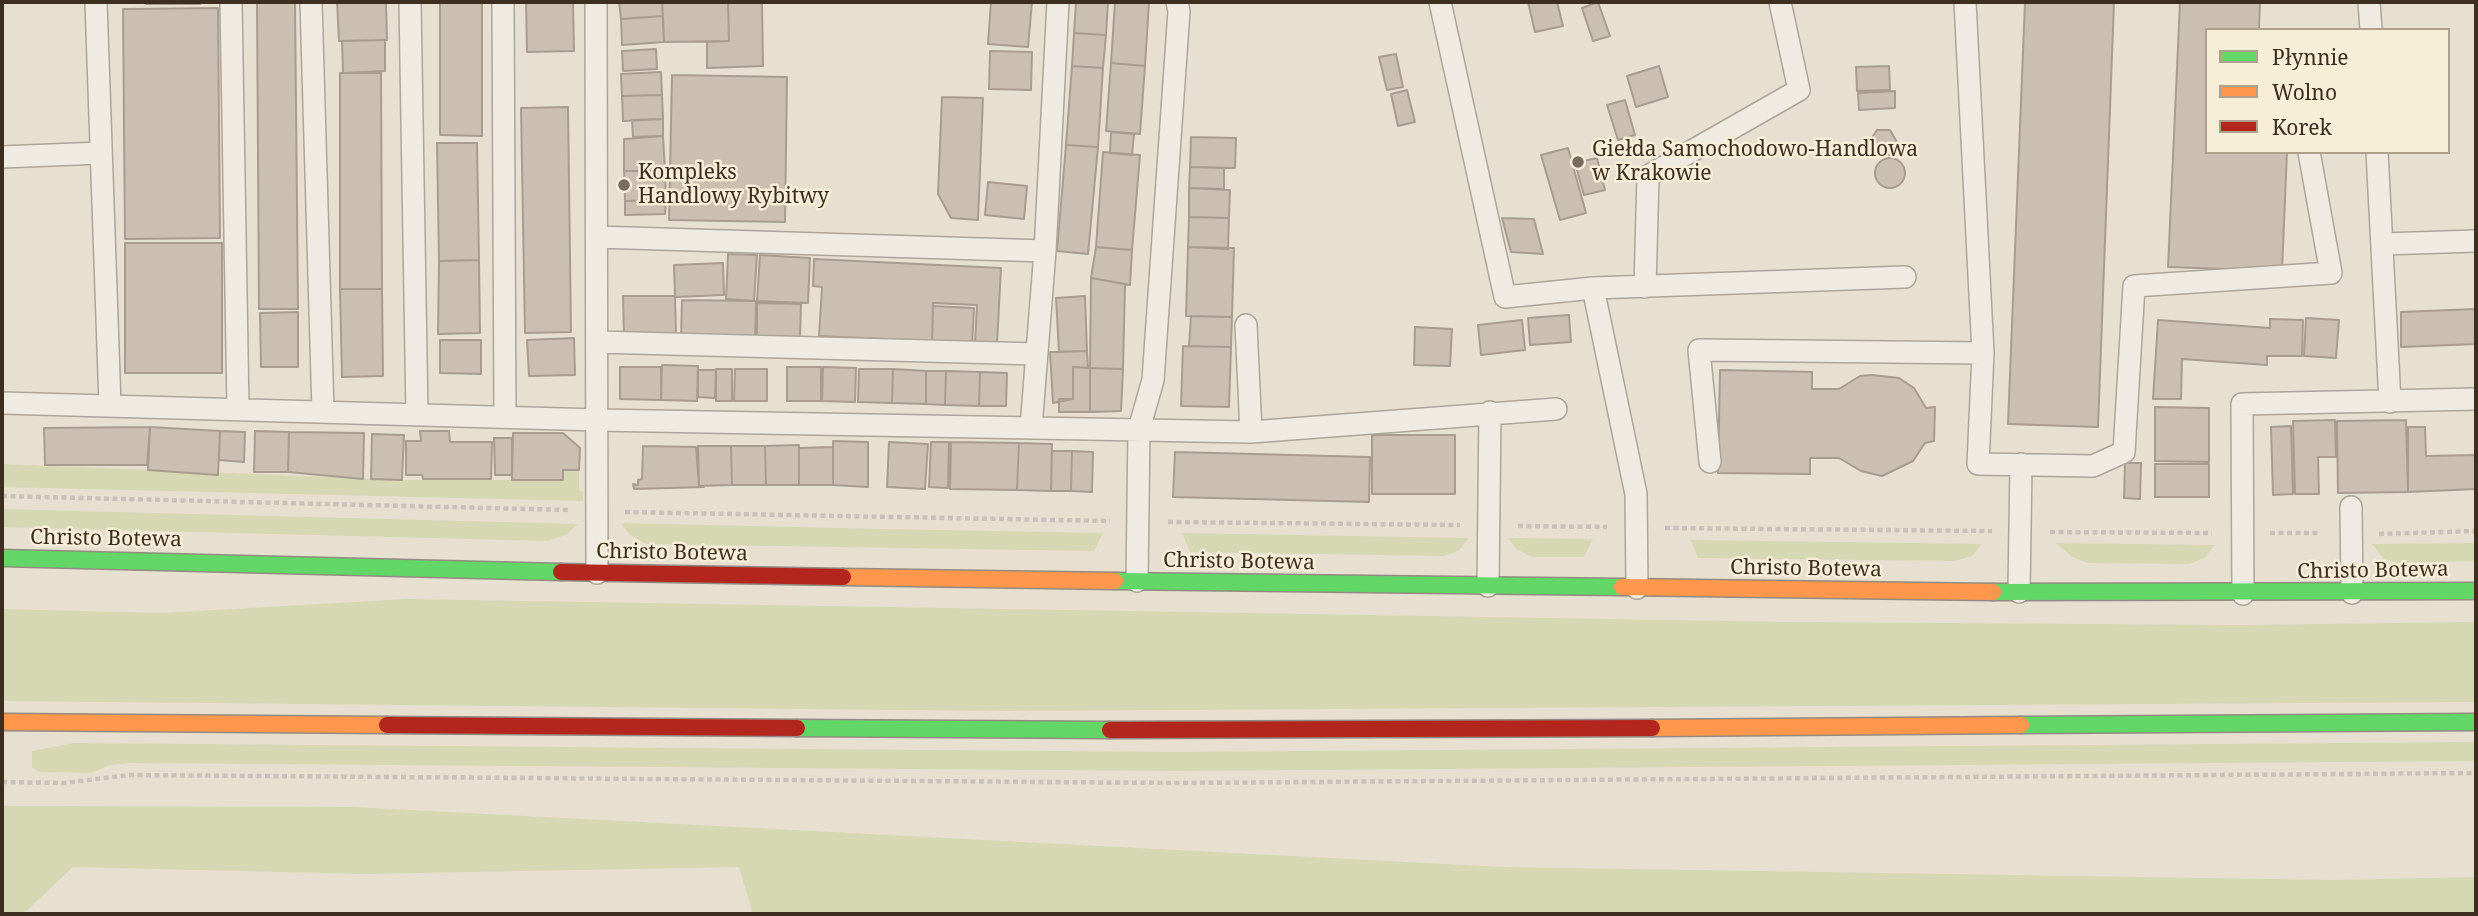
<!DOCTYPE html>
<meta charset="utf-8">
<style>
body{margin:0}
#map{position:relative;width:2478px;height:916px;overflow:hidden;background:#e7e0d1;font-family:"Noto Serif",serif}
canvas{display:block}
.frame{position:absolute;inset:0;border:4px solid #3d2e20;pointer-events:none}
.legend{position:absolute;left:2205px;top:28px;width:245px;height:126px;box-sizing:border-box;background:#f7eed8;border:2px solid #ada18e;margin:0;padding:9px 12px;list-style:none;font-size:21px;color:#3d2e20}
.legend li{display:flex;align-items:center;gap:14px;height:35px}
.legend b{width:35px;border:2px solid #ada18e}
</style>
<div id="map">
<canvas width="2478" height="916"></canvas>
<div class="frame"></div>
<ul class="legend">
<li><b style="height:9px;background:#63d668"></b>Płynnie</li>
<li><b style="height:9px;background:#ff974d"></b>Wolno</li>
<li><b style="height:9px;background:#b3261e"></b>Korek</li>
</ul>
</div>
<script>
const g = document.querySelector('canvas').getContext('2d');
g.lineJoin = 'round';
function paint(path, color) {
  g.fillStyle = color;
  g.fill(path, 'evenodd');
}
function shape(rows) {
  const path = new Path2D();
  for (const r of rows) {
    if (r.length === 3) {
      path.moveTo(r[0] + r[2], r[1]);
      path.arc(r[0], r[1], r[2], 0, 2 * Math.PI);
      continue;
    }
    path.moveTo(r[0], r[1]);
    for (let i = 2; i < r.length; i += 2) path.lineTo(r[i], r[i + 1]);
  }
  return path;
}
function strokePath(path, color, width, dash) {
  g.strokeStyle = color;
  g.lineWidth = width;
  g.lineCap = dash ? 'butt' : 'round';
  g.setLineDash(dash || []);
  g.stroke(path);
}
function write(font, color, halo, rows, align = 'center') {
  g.font = font + ' "Noto Serif",serif';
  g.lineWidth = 5;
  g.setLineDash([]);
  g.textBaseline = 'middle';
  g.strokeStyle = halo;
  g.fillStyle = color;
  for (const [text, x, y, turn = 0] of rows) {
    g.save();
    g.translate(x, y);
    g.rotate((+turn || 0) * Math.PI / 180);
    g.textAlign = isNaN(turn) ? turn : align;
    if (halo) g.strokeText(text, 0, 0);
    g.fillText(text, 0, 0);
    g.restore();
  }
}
const green = shape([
 [2,464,402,480,562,480,563,470,579,470,579,491,583,492,583,501,2,487],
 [2,509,578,524,566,535,547,541,2,527],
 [621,523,882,529,1103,533,1094,551,646,544,629,534],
 [1182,533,1469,538,1458,551,1444,556,1190,552],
 [1508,538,1593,539,1584,557,1532,557,1516,549],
 [1691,540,1982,544,1972,556,1955,561,1698,558],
 [2056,543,2215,545,2204,558,2189,564,2088,563,2072,557],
 [2476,543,2476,561,2398,563,2383,558,2372,544],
 [406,599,1789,622,2242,625,2476,622,2476,702,1005,711,2,701,2,609,163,613],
 [2476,742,2476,761,1178,771,130,763,110,765,91,773,39,772,32,767,32,751,74,743,1178,752],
 [2,806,353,807,1502,867,2333,880,2476,877,2476,914,753,914,739,867,363,874,73,867,23,914,2,914]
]);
const building = shape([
 [146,2,200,2,200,4,146,4,146,2],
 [257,2,295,2,298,309,259,309,257,2],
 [337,2,386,2,387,40,339,41,337,2],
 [440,2,482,2,482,136,440,135,440,2],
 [526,2,573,2,574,51,527,52,526,2],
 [619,2,662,2,663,16,621,19,619,2],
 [662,2,728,2,729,41,664,42,662,2],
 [728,2,762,2,763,66,707,68,707,42,729,41,728,2],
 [991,2,1032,2,1028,47,988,44,991,2],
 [1076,2,1108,2,1106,35,1074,33,1076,2],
 [1115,2,1149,2,1145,66,1111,63,1115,2],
 [1528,2,1557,2,1563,26,1535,32,1528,2],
 [1598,2,1610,36,1593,41,1582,8,1598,2],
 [2025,2,2114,2,2098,427,2008,424,2025,2],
 [2180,2,2260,2,2259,30,2207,30,2207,152,2287,152,2282,271,2168,267,2180,2],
 [218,8,220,238,125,239,123,9,218,8],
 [663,16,664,42,622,45,621,19,663,16],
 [1074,33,1106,35,1103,68,1072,66,1074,33],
 [385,40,385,71,343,73,342,41,385,40],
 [656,49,657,69,623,71,622,51,656,49],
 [990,51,1032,52,1031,90,989,89,990,51],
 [1396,54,1403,87,1387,90,1379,57,1396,54],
 [1111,63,1145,66,1140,134,1106,131,1111,63],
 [1072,66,1103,68,1098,147,1066,145,1072,66],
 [1659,66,1668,97,1636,107,1627,76,1659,66],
 [1889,66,1890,90,1857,91,1856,67,1889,66],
 [661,72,662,95,622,96,621,74,661,72],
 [340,73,381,73,382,289,340,289,340,73],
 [672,75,787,77,785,222,669,220,672,75],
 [1407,90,1415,122,1398,126,1391,94,1407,90],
 [1895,91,1895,108,1859,110,1858,93,1895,91],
 [662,95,663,119,623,121,622,96,662,95],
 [942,97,983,98,978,220,951,218,938,194,942,97],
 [1625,100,1635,135,1618,140,1607,105,1625,100],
 [568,107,571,332,525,333,521,108,568,107],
 [663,119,663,136,633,137,632,120,663,119],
 [1877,130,1890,130,1898,144,1894,155,1874,155,1868,144,1877,130],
 [1111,132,1134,134,1132,155,1110,153,1111,132],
 [663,136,665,171,624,171,624,139,663,136],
 [1191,137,1236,138,1235,168,1190,167,1191,137],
 [437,143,477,143,479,260,439,261,437,143],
 [1066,145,1098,147,1088,254,1057,251,1066,145],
 [1568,148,1586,213,1560,220,1541,155,1568,148],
 [1103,152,1140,155,1132,250,1096,247,1103,152],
 [1597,158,1605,190,1584,195,1575,163,1597,158],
 [1890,173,15],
 [1190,167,1224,168,1224,189,1189,188,1190,167],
 [624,171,665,171,666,200,625,201,624,171],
 [988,182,1027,186,1024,219,985,215,988,182],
 [1189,188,1230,190,1229,218,1189,217,1189,188],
 [666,200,665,214,625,215,625,201,666,200],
 [1189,217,1229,218,1228,249,1188,247,1189,217],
 [1502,218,1534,219,1543,254,1511,252,1502,218],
 [125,243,222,243,222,373,125,373,125,243],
 [1096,247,1132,250,1130,285,1091,278,1096,247],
 [1188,247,1234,248,1232,317,1186,316,1188,247],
 [728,254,757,255,754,301,726,299,728,254],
 [760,255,810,258,808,303,757,301,760,255],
 [814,259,1001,268,997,344,975,343,977,305,933,303,932,341,819,336,822,287,813,286,814,259],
 [479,260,480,333,438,334,439,261,479,260],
 [723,263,724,295,675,297,674,265,723,263],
 [1091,278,1125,284,1123,369,1090,368,1091,278],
 [340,289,382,289,383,376,342,377,340,289],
 [623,296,675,296,676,336,624,337,623,296],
 [1085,296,1087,351,1059,352,1056,298,1085,296],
 [682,300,756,301,755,340,681,339,682,300],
 [757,303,801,304,800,338,757,338,757,303],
 [933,306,974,308,972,346,932,344,933,306],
 [2476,309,2476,344,2401,347,2401,312,2476,309],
 [298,312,298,367,261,367,260,313,298,312],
 [1569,315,1571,342,1530,345,1528,318,1569,315],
 [1191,316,1232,317,1231,347,1189,346,1191,316],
 [2306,318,2339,320,2336,358,2304,356,2306,318],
 [2270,319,2303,320,2302,356,2267,356,2267,365,2182,359,2181,399,2153,399,2158,320,2270,328,2270,319],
 [1522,320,1525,350,1481,355,1478,325,1522,320],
 [1415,327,1452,329,1450,366,1414,365,1415,327],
 [574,338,575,375,529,376,527,340,574,338],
 [440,340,481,340,481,374,440,373,440,340],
 [1183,346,1231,347,1229,407,1181,406,1183,346],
 [1087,351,1088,368,1073,367,1073,399,1053,403,1050,352,1087,351],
 [662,365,698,366,697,401,661,400,662,365],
 [620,367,661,367,661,400,620,399,620,367],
 [787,367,821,367,821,401,787,401,787,367],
 [823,367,856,368,855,402,822,401,823,367],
 [1073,367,1090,368,1090,412,1059,412,1059,399,1073,399,1073,367],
 [1090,368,1123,369,1121,411,1090,412,1090,368],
 [716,369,732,369,732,401,716,401,716,369],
 [735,369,767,369,767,401,734,401,735,369],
 [859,369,893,369,892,403,858,402,859,369],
 [893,369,926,371,926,404,892,403,893,369],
 [698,370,716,370,715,398,698,397,698,370],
 [1720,370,1812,372,1812,389,1839,389,1860,376,1872,375,1899,378,1914,388,1926,408,1935,407,1934,441,1925,443,1913,461,1882,476,1861,471,1839,458,1810,458,1810,474,1718,473,1720,370],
 [926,371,946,371,945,405,926,404,926,371],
 [946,371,980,372,979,406,945,405,946,371],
 [980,372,1007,373,1006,406,979,406,980,372],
 [2155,407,2209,408,2209,462,2155,461,2155,407],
 [2335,420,2336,457,2318,457,2319,494,2295,494,2293,421,2335,420],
 [2406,420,2408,492,2338,493,2337,421,2406,420],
 [2291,426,2293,494,2273,495,2271,427,2291,426],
 [150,427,147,465,45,465,44,428,150,427],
 [150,427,220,431,218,475,148,470,150,427],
 [2408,427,2425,427,2426,456,2476,455,2476,489,2408,492,2408,427],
 [220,431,245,432,244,462,219,460,220,431],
 [255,431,289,432,288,472,254,472,255,431],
 [420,431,449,431,450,442,492,442,491,479,423,479,422,475,406,475,406,441,421,441,420,431],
 [289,432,364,433,363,479,288,472,289,432],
 [513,433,563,433,580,448,579,470,563,470,563,480,512,480,513,433],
 [372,434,404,435,402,480,371,479,372,434],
 [1372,435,1455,435,1455,494,1372,494,1372,435],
 [494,438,512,438,512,475,495,475,494,438],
 [833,441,868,442,868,487,833,485,833,441],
 [889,442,928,444,925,489,887,487,889,442],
 [931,442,949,442,948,488,929,487,931,442],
 [951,442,1019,443,1017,490,950,489,951,442],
 [1019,443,1052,444,1051,491,1017,490,1019,443],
 [799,445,799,485,766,485,765,446,799,445],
 [643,446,696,447,699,486,704,487,634,489,633,484,638,485,638,480,642,479,643,446],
 [698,446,731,446,732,485,699,486,698,446],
 [731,446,765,446,766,485,732,485,731,446],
 [833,447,833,485,799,485,799,448,833,447],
 [1052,451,1072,451,1071,491,1051,491,1052,451],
 [1072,451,1093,452,1092,492,1071,491,1072,451],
 [1175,452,1370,457,1369,502,1173,497,1175,452],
 [2125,463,2141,463,2140,499,2124,498,2125,463],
 [2155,464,2209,464,2209,497,2155,497,2155,464]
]);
const path = shape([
 [2,496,568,510],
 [625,512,1110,521],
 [1168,522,1460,525],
 [1518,526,1607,527],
 [1665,528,1992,531],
 [2050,532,2212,533],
 [2270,533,2321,533],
 [2379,534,2476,531],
 [2,782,65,783,129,775,1178,783,2476,773]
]);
const lane = shape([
 [96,2,110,405],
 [231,2,238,409],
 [311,2,323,412],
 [410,2,417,415],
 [503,2,505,417],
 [596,2,597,573],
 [1440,2,1505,297,1593,288],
 [2369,2,2371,30],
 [2377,152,2390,402],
 [2,157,101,153],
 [597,237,1045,251],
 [2382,244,2476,241],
 [1645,287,1648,176,1799,90,1780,2],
 [1246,325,1251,432],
 [598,342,1037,354],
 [1983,353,1978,464,2093,466,2124,452,2134,286,2331,273,2309,152],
 [2,403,598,420,1251,432,1556,409],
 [1031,428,1045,251,1058,2],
 [1710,462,1699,350,1983,353,1965,2],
 [2351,507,2352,593],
 [1137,581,1139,429,1153,380,1179,11,1177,2],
 [1488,586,1490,412],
 [1637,588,1636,494,1593,288,1905,277],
 [2019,592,2021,464],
 [2243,594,2242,404,2476,399]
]);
const fast = shape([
 [2,558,561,572],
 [1115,581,1622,587],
 [1993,592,2476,591],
 [2021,725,2476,722],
 [797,728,1110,730]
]);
const slow = shape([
 [843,577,1115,581],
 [1622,587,1993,592],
 [2,722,387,725],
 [1652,728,2021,725]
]);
const jam = shape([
 [561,572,843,577],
 [387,725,797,728],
 [1110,730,1652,728]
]);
const markers = [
 [1578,162,7,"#786c5e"],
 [624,185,7,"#786c5e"]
];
const poiNames = [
 ["Giełda Samochodowo-Handlowa",1592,150],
 ["w Krakowie",1592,174],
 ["Kompleks",638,173],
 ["Handlowy Rybitwy",638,197]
];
const streetNames = [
 ["Christo Botewa",106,539,1],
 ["Christo Botewa",672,553,1],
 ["Christo Botewa",1239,562,1],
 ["Christo Botewa",1806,569,1],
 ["Christo Botewa",2373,571,-1]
];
paint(green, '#d6d7b3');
paint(building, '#cbbfb2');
strokePath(building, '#a89c90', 2);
strokePath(lane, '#ada599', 24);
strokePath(fast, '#928b80', 19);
strokePath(slow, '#928b80', 19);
strokePath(jam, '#928b80', 19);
strokePath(path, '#c8c2b9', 4.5, [5, 3.5]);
strokePath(lane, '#efebe3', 21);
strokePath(fast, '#63d668', 16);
strokePath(slow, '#ff974d', 16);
strokePath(jam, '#b3261e', 16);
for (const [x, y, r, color] of markers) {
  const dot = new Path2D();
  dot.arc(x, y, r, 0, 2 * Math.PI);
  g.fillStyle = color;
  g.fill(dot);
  strokePath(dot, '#f7eed8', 2.5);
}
write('21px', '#3d2e20', '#f7eed8', poiNames, 'left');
write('21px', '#3d2e20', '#f7eed8', streetNames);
</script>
